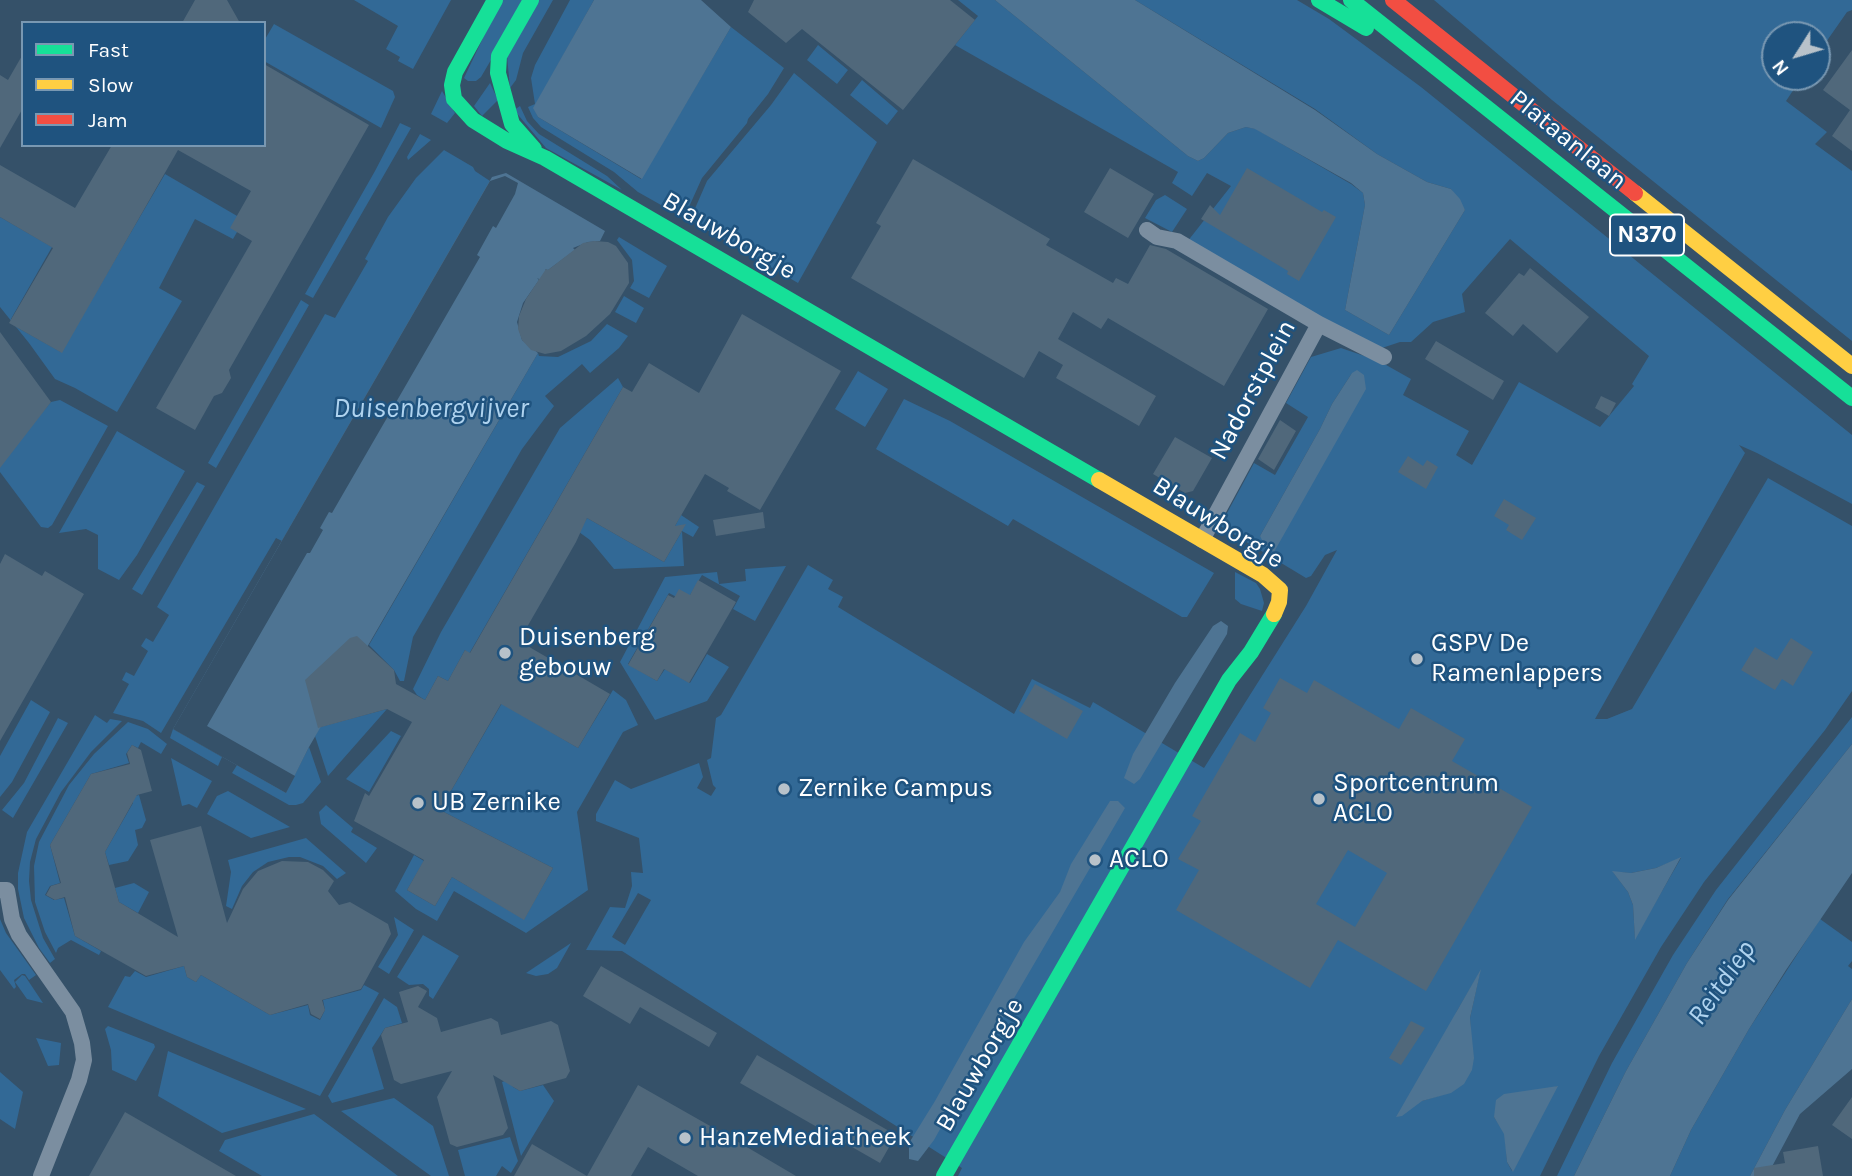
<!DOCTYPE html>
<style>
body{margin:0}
#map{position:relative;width:1852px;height:1176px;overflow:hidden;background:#355169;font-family:Karla,sans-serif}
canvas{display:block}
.legend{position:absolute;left:21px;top:21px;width:245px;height:126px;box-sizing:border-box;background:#1f537f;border:2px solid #7998b2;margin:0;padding:9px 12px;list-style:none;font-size:21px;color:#fff}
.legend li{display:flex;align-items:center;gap:14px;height:35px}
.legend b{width:35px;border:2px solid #7998b2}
.north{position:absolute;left:1761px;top:21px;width:70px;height:70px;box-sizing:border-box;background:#1f537f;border:2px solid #7998b2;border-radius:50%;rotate:233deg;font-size:19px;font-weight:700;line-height:28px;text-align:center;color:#fff}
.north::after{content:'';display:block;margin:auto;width:24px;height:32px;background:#b8c2ca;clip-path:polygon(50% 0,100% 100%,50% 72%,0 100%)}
</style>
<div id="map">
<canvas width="1852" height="1176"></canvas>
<ul class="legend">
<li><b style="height:9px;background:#16e098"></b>Fast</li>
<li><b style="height:9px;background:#ffcf43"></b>Slow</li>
<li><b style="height:9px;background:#f24e42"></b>Jam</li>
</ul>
<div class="north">N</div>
</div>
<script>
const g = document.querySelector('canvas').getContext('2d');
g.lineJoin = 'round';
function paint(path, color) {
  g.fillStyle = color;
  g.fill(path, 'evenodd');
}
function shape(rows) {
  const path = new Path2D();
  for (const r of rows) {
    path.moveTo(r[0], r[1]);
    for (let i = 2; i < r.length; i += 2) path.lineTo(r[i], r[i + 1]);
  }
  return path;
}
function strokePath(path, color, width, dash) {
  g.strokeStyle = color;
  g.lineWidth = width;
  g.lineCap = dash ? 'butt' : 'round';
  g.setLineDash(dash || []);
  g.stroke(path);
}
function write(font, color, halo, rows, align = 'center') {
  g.font = font + ' Karla,sans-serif';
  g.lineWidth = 5;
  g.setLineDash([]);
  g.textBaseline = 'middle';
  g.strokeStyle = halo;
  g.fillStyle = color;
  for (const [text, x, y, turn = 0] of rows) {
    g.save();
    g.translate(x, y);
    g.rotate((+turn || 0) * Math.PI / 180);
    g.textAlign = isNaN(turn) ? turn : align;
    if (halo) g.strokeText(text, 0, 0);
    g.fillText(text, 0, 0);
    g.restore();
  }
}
const green = shape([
 [354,0,451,0,413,69,398,61,400,57,386,49,398,26],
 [501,0,526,0,481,77,476,81,468,81,464,78],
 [538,0,553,0,523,53,516,80,510,88,507,56],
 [570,0,594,0,534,108,538,117,641,179,731,27,784,68,768,94,748,119,747,123,702,178,684,218,638,192,614,172,541,127,533,118,528,107,535,104,531,78,535,65],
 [958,0,995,0,1188,156,1198,161,1204,158,1228,133,1246,127,1256,129,1351,184,1363,193,1365,205,1345,310,1389,335,1465,210,1451,189,1427,182,1377,154,1315,109,1135,0,1297,0,1329,19,1421,87,1852,435,1852,504,1757,453,1739,445,1745,453,1595,719,1607,719,1632,709,1768,478,1852,526,1852,691,1825,730,1704,882,1661,947,1599,1056,1540,1176,958,1176,962,1168,622,951,586,950,610,907,625,908,632,886,631,872,643,873,639,838,596,821,596,814,615,780,631,789,699,763,703,777,697,788,711,796,716,788,713,785,707,760,711,758,716,718,721,715,808,565,833,580,828,589,843,597,838,607,1014,714,1032,679,1090,708,1093,702,1204,768,1306,606,1337,550,1325,555,1311,576,1306,578,1220,526,1254,463,1275,475,1308,417,1286,403,1311,357,1341,348,1379,361,1411,379,1403,395,1469,431,1456,455,1472,465,1519,382,1600,427,1634,386,1632,384,1649,356,1510,239,1462,294,1465,312,1433,322,1411,342,1400,342,1382,348,1326,320,1187,242,1231,186,1207,173,1192,196,1172,183,1178,172,955,45,978,16],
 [1352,373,1274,551,1260,536,1320,429,1332,404],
 [1681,858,1635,938,1633,905,1628,892,1613,872,1631,873,1656,868],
 [638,893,651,900,625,945,612,937],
 [1480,972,1470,1018,1471,1038,1451,1092,1422,1101,1457,1011],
 [1557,1086,1513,1171,1512,1171,1507,1162,1505,1134,1494,1117],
 [1434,0,1852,0,1852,10,1847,12,1817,55,1817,35,1775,35,1775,77,1802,77,1786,101,1827,132,1815,144,1852,171,1852,341,1552,100],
 [274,24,393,91,395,97,381,128,264,61,264,41],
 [818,45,848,70,837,84,807,60],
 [794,73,877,142,798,283,690,220,707,181,771,105],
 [862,80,898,111,887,125,850,95],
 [490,83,498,100,482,116,474,106],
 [442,91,455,113,447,123,431,114],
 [520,106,527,121,539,134,607,176,622,190,546,148,514,110],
 [400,123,411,128,313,298,305,294,375,171],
 [420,134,431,140,408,160,407,157],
 [444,150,473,167,475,171,490,181,282,541,276,538,161,733,143,721,113,713,129,684,122,680,126,672,134,676,148,651,141,646,146,638,153,642,169,615,157,607,325,314,335,318,368,261,365,259,388,217,416,178],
 [165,174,244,220,233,239,195,219,159,288,182,301,117,412,75,388,55,379,29,343,0,307,0,217,52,247,11,319,18,328,61,352],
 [1165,195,1187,209,1172,232,1145,218,1156,200],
 [619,237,667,266,649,298,630,288,634,281,632,260,617,240],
 [624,296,644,308,636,323,615,312],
 [301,300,309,305,216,468,208,463],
 [607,324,628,336,619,348,590,373,582,364,545,396,554,406,522,449,413,637,404,681,400,681,394,670,369,645,538,353,539,356,558,357,591,341],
 [858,371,888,389,865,427,835,409],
 [618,378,623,387,469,654,465,650,448,681,438,676,425,700,417,695,413,689,441,632,560,428],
 [904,399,950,421,1214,573,1187,617,1182,617,1013,519,1008,526,876,449],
 [60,400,108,426,52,525,48,528,41,527,0,472,0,462,51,402],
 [117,431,185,471,137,555,119,580,98,569,98,535,86,529,59,533],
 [197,482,205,486,142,595,132,589],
 [681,515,699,527,693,537,682,531,684,566,614,569,590,540,579,532,587,518,664,562,682,531,675,526],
 [786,566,755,621,733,609,740,596,702,575,686,602,669,593,628,664,657,681,665,669,690,683,707,654,729,667,707,701,655,720,620,662,665,577,717,572,719,584,746,581,745,569],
 [1235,572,1256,583,1260,589,1264,603,1262,611,1241,604,1235,599],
 [613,690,626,700,638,725,623,732,577,812,588,890,526,933,454,891,437,921,416,909,395,891,414,855,424,861,407,890,435,906,452,877,524,919,553,868,440,810,502,703,578,748],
 [31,700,50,712,12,782,0,797,0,756],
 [387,709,328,776,315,736,320,727],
 [95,715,107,723,110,719,122,721,91,752,61,792,36,839,30,862,29,881,31,900,43,938,55,959,50,963,39,948,24,918,18,889,18,873,27,832],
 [1852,717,1852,744,1728,899,1687,963,1626,1071,1574,1176,1557,1176,1612,1063,1673,955,1716,890],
 [58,718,68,723,13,818,2,810,24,783],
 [128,722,148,729,167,744,161,754,141,742,138,748,132,745,126,754,129,763,91,774,50,845,60,883,50,886,45,895,54,900,64,898,75,936,101,951,99,955,71,940,58,948,56,953,45,932,35,902,34,866,39,842,69,785,94,754],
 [173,729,222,757,218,766,170,738],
 [391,731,401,736,369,792,346,779],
 [309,747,321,782,303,803,296,805,289,805,232,773,237,765,286,792],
 [171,758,212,781,197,808,189,804,182,806],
 [228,791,290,827,251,838,207,814,217,796],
 [139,795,146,820,142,828,135,830,138,845,128,861,109,865,105,852,133,803,131,797],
 [326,805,353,828,351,832,377,848,366,863,321,824,319,812],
 [306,838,346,873,337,879,323,866,300,857,289,857,268,862,253,872,242,886,232,909,226,906,231,872,228,860],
 [134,883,149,892,138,913,119,902,115,888],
 [394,917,414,930,389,974,378,967,398,935],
 [0,919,6,933,36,975,29,980,25,974,22,974,14,980,16,987,14,989,0,970],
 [1820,919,1852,942,1852,961,1848,966,1852,969,1852,999,1785,1110,1750,1176,1670,1176,1691,1130,1749,1029],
 [423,935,459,956,433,999,429,996,429,989,423,984,409,985,397,977],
 [571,943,557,968,548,974,536,976,526,973],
 [184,966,187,977,196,982,201,975,270,1015,308,1005,310,1015,320,1020,325,1010,323,1000,361,990,364,985,379,993,320,1096,108,1007,125,976,130,977,135,971,146,977],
 [22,975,25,976,43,1003,27,999,15,982],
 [384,998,397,1007,402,1023,385,1028,372,1048,384,1089,332,1103,328,1096],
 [108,1026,154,1044,155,1047,136,1081,112,1070,111,1050,105,1029],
 [36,1038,61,1043,59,1065,48,1066],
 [168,1051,306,1109,222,1133,158,1096],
 [0,1072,23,1092,15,1129,0,1119],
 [510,1079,513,1087,520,1091,543,1085,554,1101,521,1156,502,1082],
 [394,1098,433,1126,449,1176,431,1176,341,1111],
 [314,1114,386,1167,398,1176,262,1176,219,1151,225,1140],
 [510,1137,518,1161,511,1173,502,1166,496,1176,465,1176,458,1150]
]);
const water = shape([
 [594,0,701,0,731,27,642,179,538,117,533,108],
 [995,0,1135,0,1315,110,1377,154,1427,182,1451,189,1460,199,1465,210,1389,335,1345,310,1365,205,1363,193,1351,183,1255,129,1246,127,1228,133,1204,158,1198,161,1188,156],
 [506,173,605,231,600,241,588,242,573,248,575,250,548,270,545,269,547,271,541,280,537,278,539,280,523,303,517,322,522,340,538,353,309,747,286,793,173,729,492,177],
 [1357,370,1364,375,1366,389,1274,552,1264,544,1260,536,1320,429,1332,404,1352,373],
 [1221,621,1228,626,1227,634,1140,779,1134,784,1124,778,1133,754,1175,683,1213,626],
 [1852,744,1852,873,1786,970,1749,1029,1691,1130,1670,1176,1574,1176,1626,1071,1687,963,1728,900],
 [1110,801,1118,801,1125,808,992,1036,934,1140,918,1161,909,1159,909,1143,935,1101,1024,942,1060,892,1071,864],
 [1681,857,1635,940,1633,905,1628,892,1612,871,1631,873,1656,868],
 [1481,969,1470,1018,1474,1058,1472,1070,1464,1084,1451,1093,1422,1101,1402,1116,1396,1117],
 [1852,999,1852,1069,1800,1114,1767,1176,1750,1176,1785,1110],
 [1558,1086,1513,1172,1507,1162,1504,1134,1494,1117,1496,1100,1504,1094]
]);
const pier = shape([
 [505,176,518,183,515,194,496,228,493,226,477,255,480,257,332,513,329,512,320,528,323,530,310,553,307,553,207,726,295,776,286,793,173,729,490,181]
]);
const building = shape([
 [195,0,227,0,240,23,182,23],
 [754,0,950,0,975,20,903,110,802,29,786,43,748,12],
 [1852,50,1852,151,1832,136,1850,110,1823,90],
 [23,54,23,108,0,148,0,75,8,80],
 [264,64,369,125,229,370,231,378,222,393,214,396,195,430,156,408,252,241,230,228,251,191,178,150,62,353,9,323,53,248,0,217,0,165,75,208,112,145,264,145],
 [913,159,1050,239,1046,245,1113,283,1116,278,1128,284,1150,245,1166,249,1268,309,1224,386,1108,318,1101,329,1073,312,1058,339,1156,396,1139,426,1056,378,1063,365,1039,351,1024,378,851,278,881,226,876,223],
 [1110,168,1154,194,1128,238,1084,212],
 [1247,168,1322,212,1324,210,1336,217,1299,281,1287,274,1288,271,1201,219,1210,205,1220,215],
 [594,241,608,242,616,246,628,263,629,283,610,314,586,336,561,351,545,354,531,350,522,340,518,329,519,316,526,299,546,269,548,270,583,243],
 [1530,268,1589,317,1557,353,1523,324,1513,336,1485,313,1519,273,1524,276],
 [742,314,841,371,760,510,727,491,729,488,705,474,675,526,686,524,664,562,587,518,576,542,519,641,610,694,578,748,501,704,440,810,553,868,524,920,452,877,435,906,407,890,424,860,354,821,365,793,369,796,412,722,387,709,318,728,305,680,350,638,357,636,394,670,396,684,425,700,438,676,448,681,465,650,470,653,623,387,632,392,649,363,699,393],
 [0,332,51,402,0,468],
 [1436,341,1504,381,1493,400,1425,359],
 [1601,396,1616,403,1609,416,1595,408],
 [1280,420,1296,431,1274,470,1258,459],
 [1175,437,1212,458,1193,491,1185,493,1153,474],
 [1408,456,1423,466,1427,460,1438,467,1426,489,1398,472],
 [1504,499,1536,518,1522,540,1506,530,1509,525,1494,516],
 [763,512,765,528,716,536,713,520],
 [5,554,42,576,45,571,84,594,0,741,0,564],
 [698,580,736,602,689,683,664,669,657,681,628,665,668,595,674,598,679,589,690,595],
 [1791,638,1813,652,1793,686,1782,679,1775,690,1741,670,1755,647,1777,660],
 [1280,678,1307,693,1314,680,1399,729,1411,708,1465,739,1452,761,1532,807,1426,991,1338,940,1310,988,1176,910,1199,870,1178,859,1201,821,1192,816,1240,733,1255,742,1271,713,1263,708],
 [1348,850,1387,873,1355,927,1316,904],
 [1035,684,1083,711,1067,739,1019,711],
 [132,745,141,750,152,791,137,795,105,852,119,902,178,937,150,840,201,826,227,923,243,889,258,871,282,861,308,862,323,870,334,881,328,891,339,905,350,902,388,924,391,934,361,989,322,1000,325,1010,320,1019,311,1014,308,1004,270,1015,201,975,196,982,187,977,184,966,146,976,75,936,65,897,55,900,46,895,51,886,61,883,50,845,91,774,130,764,127,753],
 [601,966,717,1033,709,1047,640,1007,630,1024,583,996],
 [418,986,427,991,418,1007,437,1018,441,1032,491,1018,498,1022,501,1035,551,1021,558,1025,570,1071,566,1078,520,1091,493,1075,508,1128,503,1135,457,1147,450,1144,437,1097,452,1071,401,1084,394,1080,381,1035,385,1028,408,1022,399,992],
 [1411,1021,1425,1028,1401,1065,1389,1058],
 [757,1055,896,1135,880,1163,740,1083],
 [638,1085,740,1143,796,1176,698,1176,648,1147,631,1176,514,1176,532,1144,587,1176],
 [1852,1097,1852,1139,1832,1125],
 [125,1112,165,1135,236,1176,89,1176],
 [1818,1146,1823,1176,1754,1176,1754,1168,1785,1163,1783,1152]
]);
const street = shape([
 [1147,230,1157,237,1177,241,1319,324,1202,540],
 [1319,324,1384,357],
 [0,890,7,890,12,919,19,935,73,1012,82,1043,84,1060,79,1080,41,1176]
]);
const fast = shape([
 [495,0,455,72,452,85,454,99,473,120,507,141,545,158,1099,480],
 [531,0,499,56,498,73,512,124,534,149],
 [1319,0,1366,28],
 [1351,0,1852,398],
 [944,1176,1229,680,1251,652,1274,614]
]);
const slow = shape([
 [1635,193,1852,366],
 [1099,480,1263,575,1280,590,1279,602,1274,614]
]);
const jam = shape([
 [1393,0,1635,193]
]);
const markers = [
 [505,653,7,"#b8c2ca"],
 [1417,659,7,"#b8c2ca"],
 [784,789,7,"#b8c2ca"],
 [1319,799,7,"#b8c2ca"],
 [418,803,7,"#b8c2ca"],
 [1095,860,7,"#b8c2ca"],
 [685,1138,7,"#b8c2ca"]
];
const shields = [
 [1647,235,74]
];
const shieldNames = [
 ["N370",1647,235]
];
const streetNames = [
 ["Plataanlaan",1568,140,39],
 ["Blauwborgje",729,236,30],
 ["Nadorstplein",1253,390,-62],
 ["Blauwborgje",1218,523,32],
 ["Blauwborgje",980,1065,-60]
];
const poiNames = [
 ["Duisenberg",519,638],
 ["gebouw",519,668],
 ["GSPV De",1431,644],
 ["Ramenlappers",1431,674],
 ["Sportcentrum",1333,784],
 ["ACLO",1333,814],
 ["Zernike Campus",798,789],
 ["UB Zernike",432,803],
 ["ACLO",1109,860],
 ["HanzeMediatheek",699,1138]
];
const waterNames = [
 ["Duisenbergvijver",431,409],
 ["Reitdiep",1722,983,-55]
];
paint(green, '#326996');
paint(water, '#4e7493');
paint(pier, '#355169');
paint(building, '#50687b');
strokePath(street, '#7b8ea0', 16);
strokePath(fast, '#16e098', 16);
strokePath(slow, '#ffcf43', 16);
strokePath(jam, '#f24e42', 16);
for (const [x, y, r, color] of markers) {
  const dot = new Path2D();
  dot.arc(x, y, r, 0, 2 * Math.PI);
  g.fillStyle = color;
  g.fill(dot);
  strokePath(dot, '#1f537f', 2.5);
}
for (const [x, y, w] of shields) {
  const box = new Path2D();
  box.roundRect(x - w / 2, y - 20.5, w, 41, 5);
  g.fillStyle = '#1f537f';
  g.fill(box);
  strokePath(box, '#fff', 2);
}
write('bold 24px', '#fff', null, shieldNames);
write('26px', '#fff', '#1f537f', streetNames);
write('26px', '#fff', '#1f537f', poiNames, 'left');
write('italic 28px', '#afd3ef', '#1f537f', waterNames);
</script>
